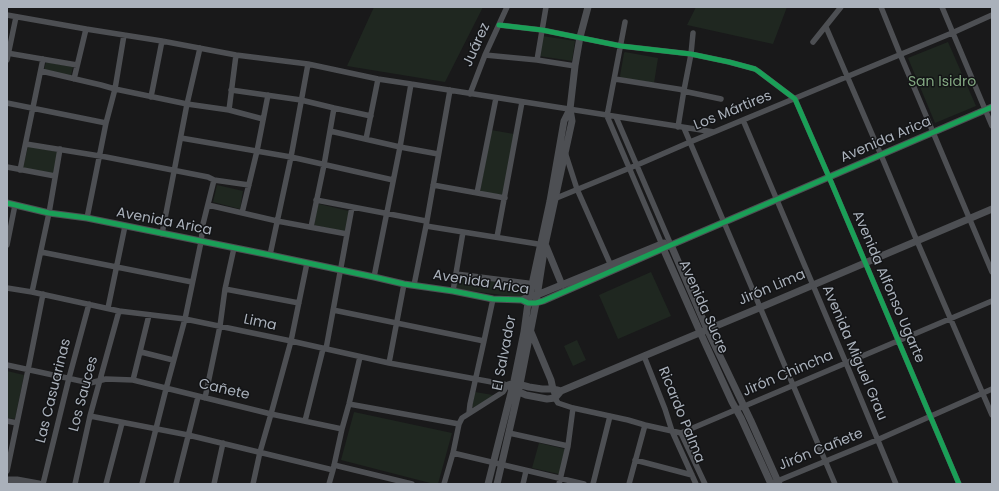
<!DOCTYPE html>
<meta charset="utf-8">
<style>
body{margin:0}
#map{position:relative;width:999px;height:491px;overflow:hidden;background:#19191a;font-family:Poppins,sans-serif}
canvas{display:block}
.frame{position:absolute;inset:0;border:8px solid #aab1bb;pointer-events:none}
</style>
<div id="map">
<canvas width="999" height="491"></canvas>
<div class="frame"></div>
</div>
<script>
const g = document.querySelector('canvas').getContext('2d');
g.lineJoin = 'round';
function paint(path, color) {
  g.fillStyle = color;
  g.fill(path, 'evenodd');
}
function shape(rows) {
  const path = new Path2D();
  for (const r of rows) {
    path.moveTo(r[0], r[1]);
    for (let i = 2; i < r.length; i += 2) path.lineTo(r[i], r[i + 1]);
  }
  return path;
}
function strokePath(path, color, width, dash) {
  g.strokeStyle = color;
  g.lineWidth = width;
  g.lineCap = dash ? 'butt' : 'round';
  g.setLineDash(dash || []);
  g.stroke(path);
}
function write(font, color, halo, rows, align = 'center') {
  g.font = font + ' Poppins,sans-serif';
  g.lineWidth = 3;
  g.setLineDash([]);
  g.textBaseline = 'middle';
  g.strokeStyle = halo;
  g.fillStyle = color;
  for (const [text, x, y, turn = 0] of rows) {
    g.save();
    g.translate(x, y);
    g.rotate((+turn || 0) * Math.PI / 180);
    g.textAlign = isNaN(turn) ? turn : align;
    if (halo) g.strokeText(text, 0, 0);
    g.fillText(text, 0, 0);
    g.restore();
  }
}
const green = shape([
 [374,7,483,7,445,82,347,66],
 [696,7,787,7,773,44,687,25],
 [542,36,575,41,572,61,539,56],
 [948,42,976,106,935,123,908,58],
 [625,52,658,58,654,83,621,78,620,76,624,53],
 [46,62,73,67,70,79,43,74],
 [491,130,514,134,503,195,480,192],
 [28,146,58,152,54,174,23,168],
 [217,185,243,191,240,209,213,202],
 [319,204,349,211,346,232,314,225,318,205],
 [651,272,671,316,618,339,599,295],
 [458,277,527,285,525,298,456,289],
 [577,340,586,360,573,366,564,346],
 [7,371,24,375,15,419,7,418],
 [475,392,493,395,494,397,473,408,472,406],
 [354,412,452,433,438,484,434,484,341,460],
 [539,443,565,449,559,474,532,468]
]);
const minor = shape([
 [881,7,900,54,992,272],
 [942,7,992,126],
 [7,15,86,29,162,41,236,55,308,64,378,79,411,84,714,132],
 [625,22,607,116,663,247],
 [499,25,542,30,621,46,691,54,729,62,755,69,758,71,795,99,829,177,959,484],
 [826,27,881,155,917,241,992,415],
 [813,42,841,7],
 [7,53,77,65],
 [485,55,537,60,575,66],
 [7,60,16,17],
 [537,60,546,7],
 [41,71,101,85,115,89,187,104,229,110,263,119],
 [74,79,86,29],
 [615,79,684,90],
 [231,90,301,100,334,108,371,116],
 [683,91,721,99],
 [470,94,485,55,507,7],
 [151,97,162,41],
 [7,103,106,123],
 [229,110,236,55],
 [616,117,671,245],
 [743,120,846,363,896,484],
 [678,127,684,90,691,54,693,33],
 [684,128,835,484],
 [330,131,400,147,438,154],
 [181,138,291,157,393,180],
 [366,139,378,79],
 [26,144,106,157,208,177,214,180,249,185],
 [565,152,577,189,612,268],
 [7,167,55,176],
 [20,170,43,59],
 [433,185,505,198],
 [477,193,496,98],
 [554,199,637,165,690,142,952,33,992,15],
 [316,200,426,221],
 [208,205,277,221,347,234],
 [242,213,257,151,268,95],
 [87,218,106,123,115,89,124,35],
 [426,226,544,245],
 [311,227,324,165,334,108],
 [162,234,187,104,200,48],
 [497,237,522,102],
 [7,245,15,205],
 [41,252,192,282],
 [270,255,291,157,308,64],
 [456,274,535,284],
 [374,277,400,147,411,84],
 [414,285,426,226,450,90],
 [7,288,32,292,119,311,185,319,291,341,389,363,508,385],
 [225,289,299,303],
 [453,291,463,232],
 [32,292,49,213,60,149],
 [108,308,125,226],
 [333,310,484,341],
 [326,349,352,207],
 [141,352,173,360],
 [644,356,665,409,672,431,696,484],
 [389,363,404,284],
 [7,365,90,383,106,379,133,380,271,414,342,429],
 [133,380,149,315],
 [553,389,555,398,558,403,573,408,628,420,645,425,681,433],
 [205,398,220,326,225,289,234,248],
 [349,404,459,424],
 [469,413,470,404,484,341,493,299],
 [90,416,188,435,333,470],
 [7,421,17,423],
 [305,421,323,349],
 [509,433,568,446],
 [681,433,992,301],
 [681,433,705,484],
 [453,453,584,484],
 [635,460,692,475],
 [334,465,412,484],
 [7,471,28,370,43,294],
 [775,482,877,440,992,389],
 [43,484,69,378,89,304],
 [75,484,90,416,119,311],
 [106,484,122,423],
 [142,484,166,389,185,319,201,242,203,224,214,180],
 [176,484,198,397],
 [214,484,223,443],
 [253,484,260,452,271,414,291,341,307,263],
 [329,484,333,470,342,429,349,404,360,357],
 [444,484,453,453,459,424,462,418,503,392,505,389,504,384],
 [523,484,526,471],
 [559,484,568,446,573,408],
 [593,484,610,416],
 [629,484,645,425]
]);
const tertiary = shape([
 [7,203,49,213,87,218,270,255,374,277,404,284,453,291,493,299,522,300,528,303,536,303,543,301,671,245,992,107],
 [671,245,707,329,751,421,779,484],
 [546,246,562,285],
 [663,248,700,332,732,402,741,418,771,484],
 [522,300,530,296,537,295,664,243],
 [531,332,551,380,553,389],
 [561,391,553,389,542,389,529,387,514,383,508,385,512,389,526,395,547,399,555,398,561,391,644,356,759,308,992,209],
 [7,480,17,480,39,484],
 [488,484,514,381,524,332,528,303,550,201,564,121,570,109],
 [497,484,520,384,536,303,545,245,572,121,570,109,575,66,580,37,588,7]
]);
const cycleway = shape([
 [499,25,542,30,621,46,691,54,729,62,755,69,758,71,795,99,829,177,959,484],
 [7,203,49,213,87,218,270,255,374,277,404,284,453,291,493,299,522,300,528,303,536,303,543,301,671,245,992,107]
]);
const streetNames = [
 ["Juárez",477,45,-66],
 ["Los Mártires",733,111,-22],
 ["Avenida Arica",886,140,-23],
 ["Avenida Arica",164,222,11],
 ["Avenida Arica",481,283,9],
 ["Avenida Alfonso Ugarte",888,287,67],
 ["Jirón Lima",772,288,-23],
 ["Avenida Sucre",703,307,66],
 ["Lima",260,323,12],
 ["El Salvador",505,353,-79],
 ["Avenida Miguel Grau",854,353,67],
 ["Jirón Chincha",788,374,-23],
 ["Cañete",224,390,13],
 ["Las Casuarinas",54,391,-76],
 ["Los Sauces",84,394,-75],
 ["Ricardo Palma",681,415,68],
 ["Jirón Cañete",821,450,-22]
];
const parkNames = [
 ["San Isidro",942,82]
];
paint(green, '#1f2720');
strokePath(minor, '#4d4f53', 5.5);
strokePath(tertiary, '#4d4f53', 7);
strokePath(cycleway, '#1a9f57', 5);
write('14px', '#aab1bb', '#131416', streetNames);
write('14px', '#82a781', '#131416', parkNames);
</script>
